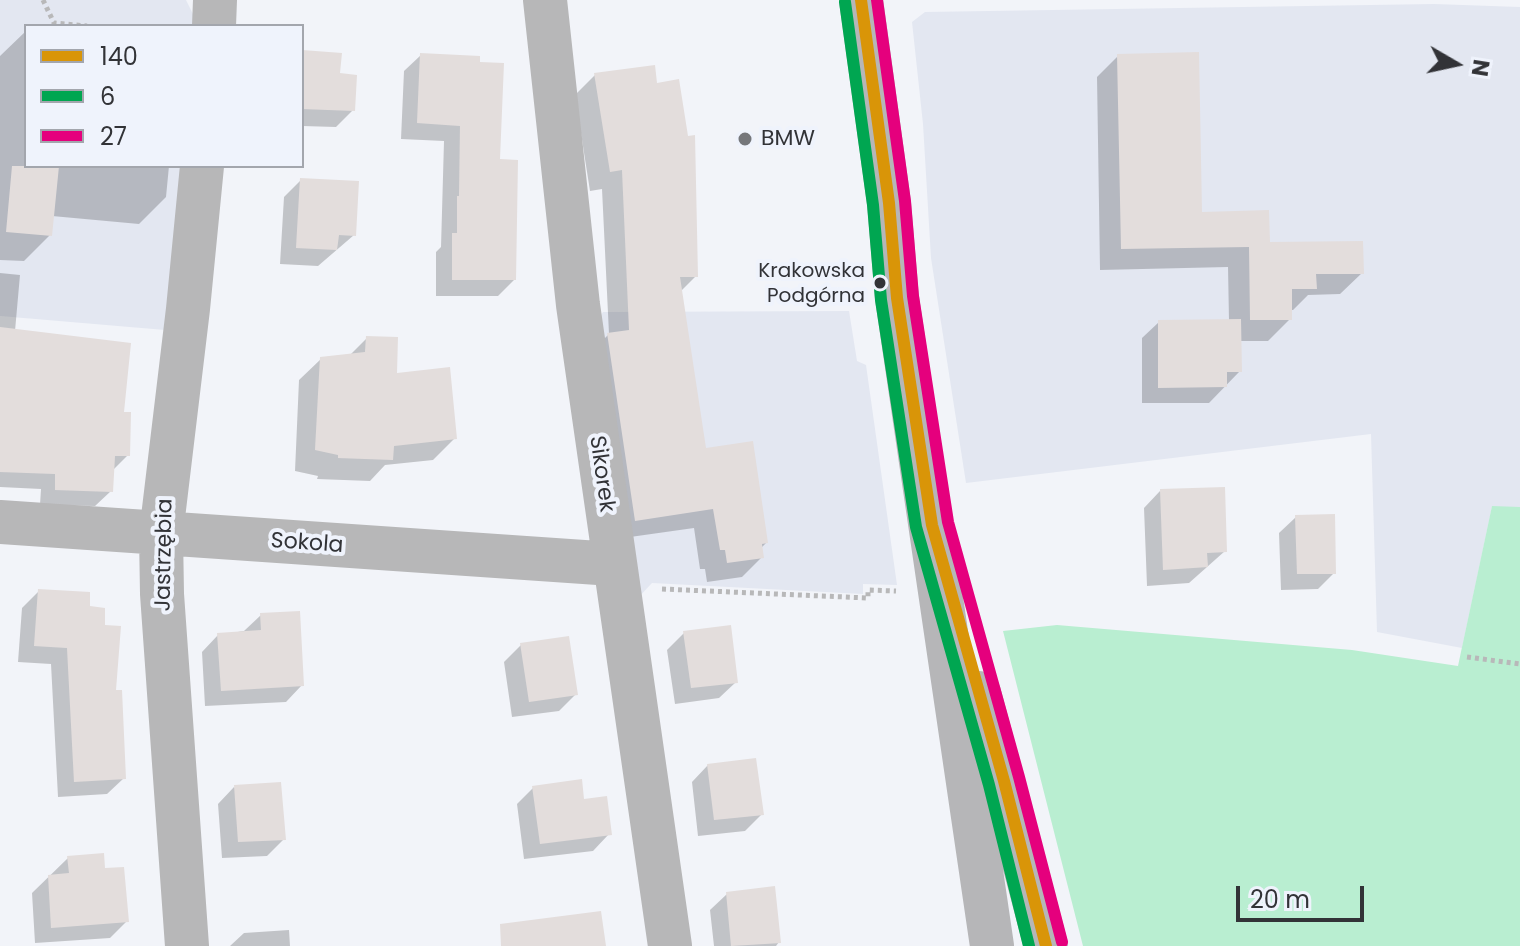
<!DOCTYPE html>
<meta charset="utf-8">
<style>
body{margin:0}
#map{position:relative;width:1520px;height:946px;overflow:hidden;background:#f2f4f9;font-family:Poppins,sans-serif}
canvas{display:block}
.legend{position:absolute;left:24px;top:24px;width:280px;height:144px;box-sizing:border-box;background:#eff3fc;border:2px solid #a3a6ad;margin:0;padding:10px 14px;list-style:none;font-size:24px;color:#323337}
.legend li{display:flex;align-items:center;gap:16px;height:40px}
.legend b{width:40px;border:2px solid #a3a6ad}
.north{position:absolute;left:1416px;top:24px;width:80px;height:80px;-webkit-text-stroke:6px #eff3fc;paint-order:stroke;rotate:99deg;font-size:22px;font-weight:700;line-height:32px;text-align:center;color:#323337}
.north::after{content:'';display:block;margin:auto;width:28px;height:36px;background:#323337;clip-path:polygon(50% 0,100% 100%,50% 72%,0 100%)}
.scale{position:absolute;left:1236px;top:886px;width:128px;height:36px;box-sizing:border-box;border:4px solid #323337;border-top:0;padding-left:10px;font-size:24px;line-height:28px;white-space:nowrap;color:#323337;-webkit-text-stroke:6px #eff3fc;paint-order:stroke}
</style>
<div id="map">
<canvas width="1520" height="946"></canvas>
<ul class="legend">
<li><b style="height:10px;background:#d99508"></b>140</li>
<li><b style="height:10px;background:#00a651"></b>6</li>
<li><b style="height:10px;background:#e5007d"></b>27</li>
</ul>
<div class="north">N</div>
<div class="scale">20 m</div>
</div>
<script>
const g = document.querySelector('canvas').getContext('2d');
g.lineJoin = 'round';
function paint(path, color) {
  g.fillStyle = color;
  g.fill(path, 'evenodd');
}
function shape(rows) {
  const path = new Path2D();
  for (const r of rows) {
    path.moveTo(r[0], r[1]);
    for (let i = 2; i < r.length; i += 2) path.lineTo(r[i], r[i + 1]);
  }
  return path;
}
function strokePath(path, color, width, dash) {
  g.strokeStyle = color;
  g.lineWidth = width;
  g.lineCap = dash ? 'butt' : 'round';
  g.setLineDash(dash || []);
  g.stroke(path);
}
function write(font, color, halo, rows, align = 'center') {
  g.font = font + ' Poppins,sans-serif';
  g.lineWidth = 8;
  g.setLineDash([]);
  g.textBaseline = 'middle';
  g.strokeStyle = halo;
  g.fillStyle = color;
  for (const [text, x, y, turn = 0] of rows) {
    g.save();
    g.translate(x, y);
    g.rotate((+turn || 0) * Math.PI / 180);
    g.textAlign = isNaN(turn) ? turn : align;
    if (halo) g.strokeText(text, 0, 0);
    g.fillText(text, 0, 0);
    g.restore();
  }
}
const built = shape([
 [0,0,186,0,195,18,194,26,26,26,26,166,181,166,165,330,0,316],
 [1434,4,1520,7,1520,507,1492,507,1462,648,1377,632,1371,434,966,483,931,258,923,124,912,22,925,12],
 [849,311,857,361,866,365,897,585,863,584,863,594,652,583,637,599,597,321,603,312]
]);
const green = shape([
 [1492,506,1520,507,1520,946,1083,946,1003,631,1057,625,1352,650,1458,666]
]);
const shadow = shape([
 [26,31,26,166,169,166,166,197,139,224,52,216,50,235,24,261,0,260,0,56],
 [302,52,338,75,353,110,336,127,302,126],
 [421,55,478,64,497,161,514,280,498,296,436,296,436,252,441,247,444,141,401,139,404,71],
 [1118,56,1200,214,1268,244,1362,273,1340,294,1308,295,1293,310,1290,310,1290,319,1268,341,1239,341,1240,371,1209,403,1142,403,1142,338,1159,322,1229,321,1228,267,1100,270,1097,77],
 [595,75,696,276,680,292,705,450,766,543,761,548,762,557,742,577,707,582,705,569,700,569,694,528,616,539,588,355,609,334,602,189,590,191,575,95],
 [301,180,354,235,318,266,280,264,284,197],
 [0,273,20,275,15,331,128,455,112,471,111,491,95,506,40,505,41,489,0,487],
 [367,338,395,375,455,438,433,460,385,465,370,481,317,479,318,476,295,471,299,380,321,359,350,355],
 [1160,491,1225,551,1189,583,1147,586,1144,508],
 [1296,517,1334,573,1318,589,1281,590,1279,533],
 [39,591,88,608,103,627,114,692,124,778,107,794,58,797,51,664,18,662,22,608],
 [261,615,302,685,286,702,205,706,202,652,218,635,244,631],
 [684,633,736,682,719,698,675,704,667,650],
 [521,645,576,694,559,711,512,717,504,662],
 [708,765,762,814,745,831,698,836,692,782],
 [234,787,284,839,267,856,222,858,218,804],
 [533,788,609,834,593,851,524,859,517,804],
 [68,858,103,870,126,922,110,938,35,943,32,893],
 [727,894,779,942,776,946,714,946,710,910],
 [289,930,290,946,230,946,244,933]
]);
const building = shape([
 [302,50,342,53,340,73,357,75,355,111,302,109],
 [1199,52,1202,212,1269,210,1270,242,1363,241,1364,274,1316,274,1317,289,1292,289,1292,320,1250,320,1249,247,1121,249,1117,54],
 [420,53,480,56,480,62,504,63,500,159,518,160,516,280,452,280,452,233,457,233,457,196,459,196,460,126,417,123],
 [655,65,657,83,679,79,688,136,695,135,698,277,680,277,706,448,753,441,768,543,762,544,764,558,727,563,725,550,720,550,713,509,635,521,607,333,629,330,622,170,610,172,594,73],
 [12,166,59,166,52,236,6,232],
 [300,178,359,181,356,236,339,235,337,250,296,248],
 [1241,319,1242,372,1227,372,1227,387,1158,388,1158,320],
 [0,327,131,343,124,412,131,412,130,456,115,456,113,492,55,490,55,474,0,472],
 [366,336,398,337,397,373,450,367,457,439,394,446,393,460,338,458,338,455,315,450,320,357,365,352],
 [1225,487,1227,552,1207,553,1208,567,1163,570,1160,489],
 [1335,514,1336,574,1297,574,1295,515],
 [38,589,90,592,90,606,105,608,105,625,121,626,116,690,122,690,126,779,74,782,67,648,34,646],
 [300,611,304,686,221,691,217,633,261,630,260,613],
 [731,625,738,683,691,688,683,631],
 [569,636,578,695,529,702,520,643],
 [756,758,764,815,714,820,707,764],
 [582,779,584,799,607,796,612,835,540,844,532,786],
 [281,782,286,840,238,842,234,785],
 [104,853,105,868,124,867,129,922,51,928,48,875,69,873,67,856],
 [775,886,781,943,731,946,726,892],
 [601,911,606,946,501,946,500,924]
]);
const path = shape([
 [43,0,54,23,87,26],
 [662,589,868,598,868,590,896,591],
 [1467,657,1520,664]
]);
const street = shape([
 [545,0,578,305,670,946],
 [214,26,215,0],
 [0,522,613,564],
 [187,946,162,594,161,534,188,309,202,166]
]);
const secondary = shape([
 [861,0,889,203,897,298,992,946],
 [979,693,1046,946]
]);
const bus1 = shape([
 [861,0,889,203,897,298,932,525,1004,781,1046,946]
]);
const bus2 = shape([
 [845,2,873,205,881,300,916,527,989,785,1029,946]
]);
const bus3 = shape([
 [877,0,905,201,913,296,948,522,1019,777,1062,942]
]);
const markers = [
 [745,139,8,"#75777b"],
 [880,283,7,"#323337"]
];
const busNames = [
 ["Krakowska",865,272],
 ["Podgórna",865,297]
];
const poiNames = [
 ["BMW",761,139]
];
const streetNames = [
 ["Sikorek",601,474,82],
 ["Sokola",307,544,4],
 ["Jastrzębia",165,555,-89]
];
paint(built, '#e3e7f1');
paint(green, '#b9eed1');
paint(shadow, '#0003');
paint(building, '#e3dddc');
strokePath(path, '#b8b8b9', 5, [4, 4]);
strokePath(street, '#b7b7b8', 44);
strokePath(secondary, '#b6b6b8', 44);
strokePath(bus1, '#d99508', 12);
strokePath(bus2, '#00a651', 12);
strokePath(bus3, '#e5007d', 12);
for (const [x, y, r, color] of markers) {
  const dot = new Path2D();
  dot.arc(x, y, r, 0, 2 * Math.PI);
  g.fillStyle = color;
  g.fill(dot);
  strokePath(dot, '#eff3fc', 3);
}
write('20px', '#323337', '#eff3fc', busNames, 'right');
write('22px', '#323337', '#eff3fc', poiNames, 'left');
write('22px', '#323337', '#eff3fc', streetNames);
</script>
